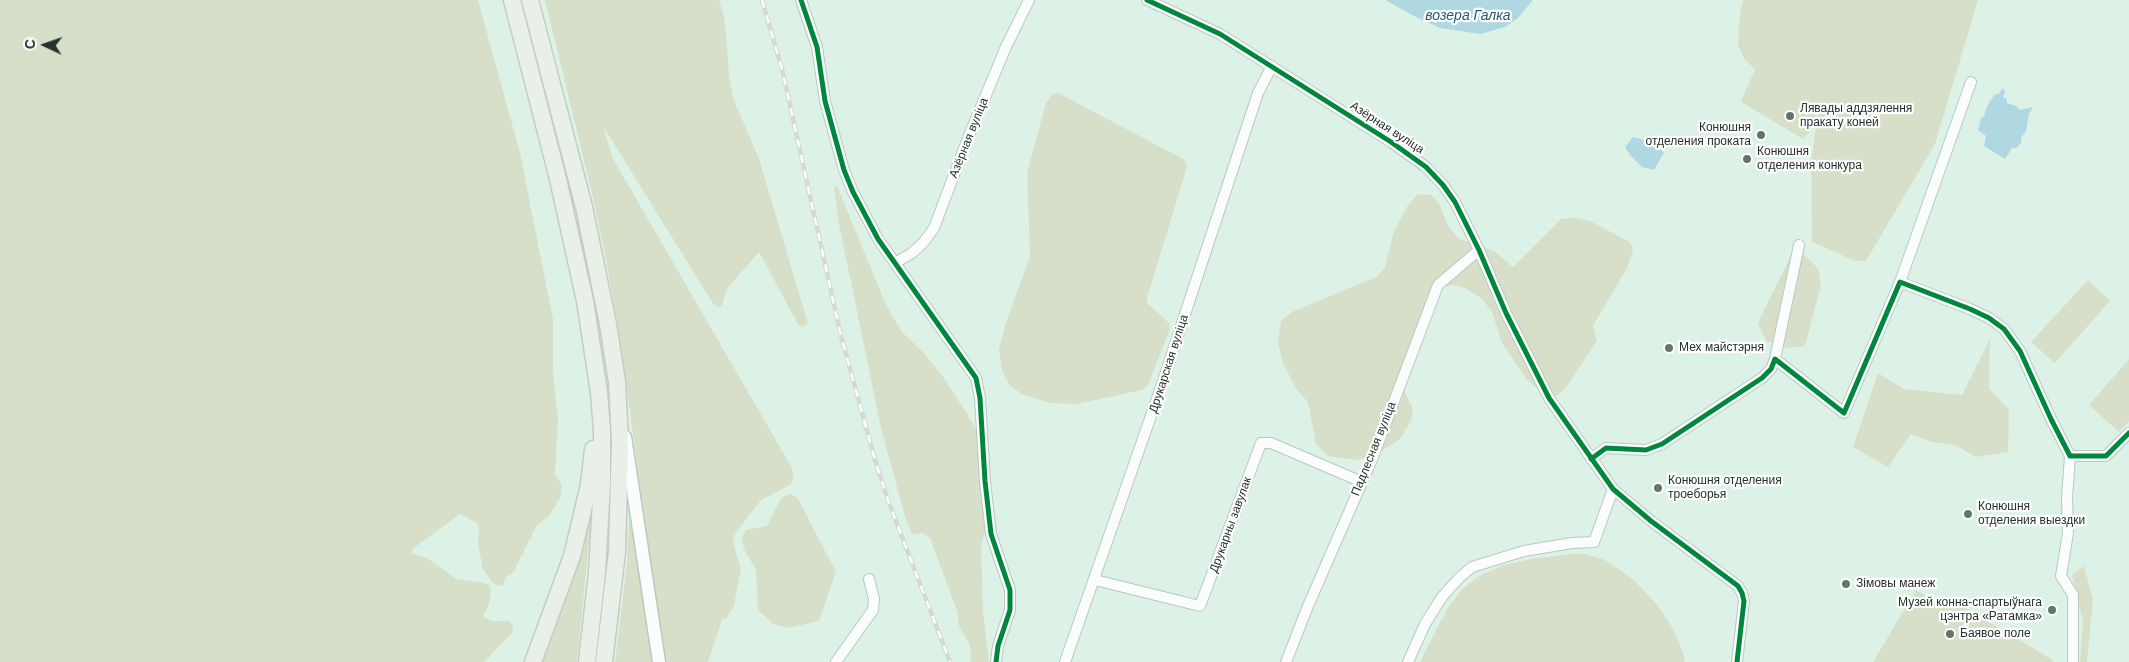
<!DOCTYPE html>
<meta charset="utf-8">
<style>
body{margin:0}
#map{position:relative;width:2129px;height:662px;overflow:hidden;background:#ddf2e7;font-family:Helvetica,sans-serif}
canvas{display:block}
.north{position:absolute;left:20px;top:20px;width:50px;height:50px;-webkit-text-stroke:4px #fff;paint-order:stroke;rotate:273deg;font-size:14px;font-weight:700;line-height:20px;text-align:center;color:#23322a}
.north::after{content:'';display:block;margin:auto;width:18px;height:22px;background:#23322a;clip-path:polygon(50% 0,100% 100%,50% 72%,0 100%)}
</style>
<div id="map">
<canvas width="2129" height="662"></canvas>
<div class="north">С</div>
</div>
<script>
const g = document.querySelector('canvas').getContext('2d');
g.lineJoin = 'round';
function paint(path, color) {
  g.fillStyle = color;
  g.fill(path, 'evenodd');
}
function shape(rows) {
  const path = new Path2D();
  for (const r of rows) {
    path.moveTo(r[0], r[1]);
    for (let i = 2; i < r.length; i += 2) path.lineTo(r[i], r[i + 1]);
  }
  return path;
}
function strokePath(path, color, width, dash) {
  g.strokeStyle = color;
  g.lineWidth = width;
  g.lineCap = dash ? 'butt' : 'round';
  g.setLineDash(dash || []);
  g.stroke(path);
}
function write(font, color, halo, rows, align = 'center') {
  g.font = font + ' Helvetica,sans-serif';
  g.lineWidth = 4.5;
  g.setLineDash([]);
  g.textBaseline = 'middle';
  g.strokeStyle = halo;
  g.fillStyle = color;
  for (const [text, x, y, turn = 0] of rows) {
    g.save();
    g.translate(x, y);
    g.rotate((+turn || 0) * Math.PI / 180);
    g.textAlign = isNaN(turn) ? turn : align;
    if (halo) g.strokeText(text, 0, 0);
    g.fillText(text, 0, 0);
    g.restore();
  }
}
const green = shape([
 [0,0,478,0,520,153,553,319,553,372,558,421,555,474,562,486,561,496,549,516,537,525,513,573,506,577,503,585,498,586,492,582,483,569,478,544,479,530,477,523,460,514,412,549,412,553,427,558,456,579,480,582,489,585,491,591,489,604,483,616,492,621,509,621,513,626,512,633,484,662,0,662],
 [545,0,719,0,725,20,729,76,733,98,759,159,807,320,807,324,803,327,799,326,759,252,727,289,722,305,719,307,714,305,603,126,612,157,792,468,794,479,790,485,761,500,735,534,733,542,741,570,734,605,727,618,722,620,708,662,664,662,620,339,608,270,595,206],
 [1743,0,1978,0,1935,144,1866,261,1855,261,1812,242,1811,162,1820,99,1811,130,1803,139,1741,102,1755,69,1744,59,1738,45,1740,13],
 [1058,93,1185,160,1187,167,1147,298,1147,303,1169,323,1170,329,1148,385,1142,390,1077,404,1049,403,1022,394,1009,385,1002,370,999,350,1005,325,1030,257,1027,173,1046,103,1052,95],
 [837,186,886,305,902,332,924,353,944,378,972,422,990,455,991,508,981,546,983,612,989,662,971,662,970,646,959,626,957,611,930,538,923,533,912,534,905,517,881,428,839,224,834,187],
 [1418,194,1431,195,1439,203,1448,226,1459,239,1494,251,1513,267,1561,219,1575,218,1590,221,1630,242,1633,250,1627,268,1593,326,1597,340,1566,388,1558,395,1549,398,1527,380,1502,343,1492,312,1482,299,1467,289,1455,285,1438,288,1409,356,1405,393,1413,409,1411,421,1400,439,1373,457,1356,460,1328,456,1316,444,1308,402,1296,389,1283,363,1278,343,1281,321,1292,312,1376,277,1385,268,1393,234,1399,222,1408,205],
 [1795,247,1818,268,1821,285,1805,346,1787,348,1766,341,1758,323],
 [2088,280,2110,301,2055,363,2031,342],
 [1990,339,1989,388,2009,410,2008,452,1976,457,1955,445,1931,442,1911,434,1888,467,1853,447,1878,373,1904,389,1962,395],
 [2129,359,2129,421,2119,432,2089,405],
 [594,491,577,662,542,662,548,642],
 [630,491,652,662,615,662,627,563],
 [790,494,797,497,836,572,819,621,788,628,773,624,758,610,756,570,744,549,742,538,746,530,767,526,781,498],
 [1572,554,1585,554,1605,560,1634,580,1658,606,1672,627,1683,652,1685,662,1420,662,1447,609,1461,590,1479,576,1504,565,1531,559],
 [2084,566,2093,599,2087,662,2080,662,2083,622,2072,574],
 [1916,590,1947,608,1952,600,2053,660,2052,662,1873,662]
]);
const water = shape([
 [1385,0,1533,0,1518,18,1505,27,1480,34,1440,28,1414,16],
 [2002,88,2005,91,2003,97,2007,99,2007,103,2016,106,2020,110,2033,107,2029,114,2026,131,2021,138,2021,143,2017,148,2012,148,2005,159,1984,146,1986,136,1978,130,1981,118,1984,117,1985,111,1989,103,1994,95,2000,93],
 [1633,137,1656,143,1664,153,1654,170,1642,167,1630,155,1625,147]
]);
const minor = shape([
 [801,0,817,47,825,101,844,170,853,192,878,239,976,378,980,398,985,481,991,534,1010,590,1010,610,998,646,996,662],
 [1147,0,1220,34,1391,142,1426,167,1443,185,1455,202,1479,250,1506,313,1549,398,1613,489,1651,521,1738,586,1742,593,1744,601,1737,662],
 [895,263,912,253,923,243,934,228,966,143,1005,49,1029,0],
 [1900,282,1971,82],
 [1775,359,1799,245],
 [2070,456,2067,498,2068,533,2061,576,2073,595,2073,662],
 [1591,459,1606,448,1646,450,1662,444,1762,378,1771,369,1775,359,1844,413,1900,282,1970,309,1989,318,2004,329,2020,351,2051,419,2070,456,2106,456,2129,433],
 [1095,580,1200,606,1261,443,1271,443,1362,482],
 [836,662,873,610,874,599,869,579],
 [1065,662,1161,387,1258,93,1272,66],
 [1286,662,1308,606,1373,457,1438,285,1479,250],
 [1408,662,1425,624,1442,597,1459,578,1472,567,1524,551,1572,543,1594,542,1613,489]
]);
const tertiary = shape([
 [625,437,659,662]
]);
const trunk = shape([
 [512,0,558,179,585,301,599,392,602,431,602,483,597,573,587,662],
 [530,0,584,207,608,324,617,382,620,442,617,552,604,662],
 [533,662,572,556,589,485,593,449]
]);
const rail = shape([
 [762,0,782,69,840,332,875,460,889,503,950,662]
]);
const cycleway = shape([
 [801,0,817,47,825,101,844,170,853,192,878,239,976,378,980,398,985,481,991,534,1010,590,1010,610,998,646,996,662],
 [1147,0,1220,34,1391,142,1426,167,1443,185,1455,202,1479,250,1506,313,1549,398,1613,489,1651,521,1738,586,1742,593,1744,601,1737,662],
 [1591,459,1606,448,1646,450,1662,444,1762,378,1771,369,1775,359,1844,413,1900,282,1970,309,1989,318,2004,329,2020,351,2051,419,2070,456,2106,456,2129,433]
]);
const markers = [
 [1790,116,5,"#64756c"],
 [1761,135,5,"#64756c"],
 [1747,159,5,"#64756c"],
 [1669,348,5,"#64756c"],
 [1658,488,5,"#64756c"],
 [1968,514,5,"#64756c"],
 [1846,584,5,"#64756c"],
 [2052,610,5,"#64756c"],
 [1950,634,5,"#64756c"]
];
const poiNames = [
 ["Лявады аддзялення",1800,109],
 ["пракату коней",1800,123],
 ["Конюшня",1751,128,"right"],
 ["отделения проката",1751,142,"right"],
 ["Конюшня",1757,152],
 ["отделения конкура",1757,166],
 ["Мех майстэрня",1679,348],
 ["Конюшня отделения",1668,481],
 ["троеборья",1668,495],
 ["Конюшня",1978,507],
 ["отделения выездки",1978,521],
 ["Зімовы манеж",1856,584],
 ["Музей конна-спартыўнага",2042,603,"right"],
 ["цэнтра «Ратамка»",2042,617,"right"],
 ["Баявое поле",1960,634]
];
const streetNames = [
 ["Азёрная вуліца",1387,128,33],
 ["Азёрная вуліца",969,138,-68],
 ["Друкарская вуліца",1169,364,-72],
 ["Падлесная вуліца",1374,449,-68],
 ["Друкарны завулак",1231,525,-70]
];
const waterNames = [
 ["возера Галка",1468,16]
];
paint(green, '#d7dfc9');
paint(water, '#b0d8e2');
strokePath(minor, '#b8c9c0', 12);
strokePath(tertiary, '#b8c9c0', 15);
strokePath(trunk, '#c3cdc8', 19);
strokePath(minor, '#fafdfb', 10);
strokePath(tertiary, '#fafdfb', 12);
strokePath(trunk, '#e9f0e8', 16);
strokePath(rail, '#d3d9d6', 4.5);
strokePath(rail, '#fff', 2.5, [8]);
strokePath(cycleway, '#00873e', 5);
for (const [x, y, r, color] of markers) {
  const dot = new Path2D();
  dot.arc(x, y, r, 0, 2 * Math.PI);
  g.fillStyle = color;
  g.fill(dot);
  strokePath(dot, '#fff', 2);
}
write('12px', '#23322a', '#fff', poiNames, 'left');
write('12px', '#23322a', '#fff', streetNames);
write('italic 14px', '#1c5a6e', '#fff', waterNames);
</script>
